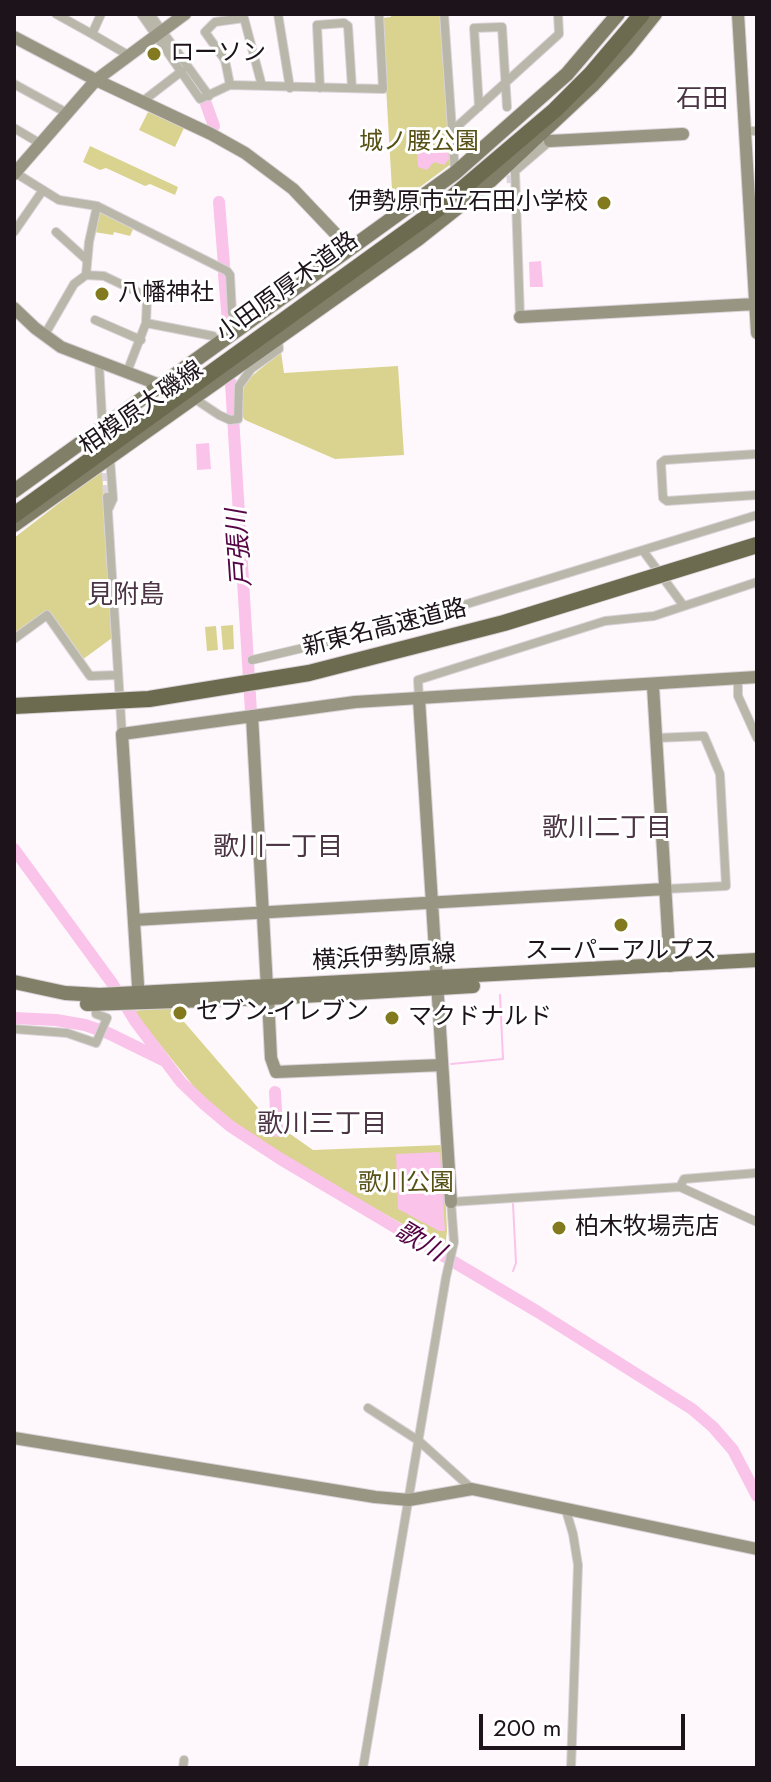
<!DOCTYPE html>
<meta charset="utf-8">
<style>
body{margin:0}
#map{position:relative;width:771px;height:1782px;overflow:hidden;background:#fef8fc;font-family:Jost,sans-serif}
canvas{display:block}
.frame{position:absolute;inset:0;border:16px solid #1d131a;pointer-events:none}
.scale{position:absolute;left:479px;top:1714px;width:206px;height:36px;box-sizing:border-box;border:4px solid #1d131a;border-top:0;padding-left:10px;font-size:24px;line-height:28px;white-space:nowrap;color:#1d131a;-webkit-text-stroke:6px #fff;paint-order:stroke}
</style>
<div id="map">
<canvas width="771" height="1782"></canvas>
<div class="frame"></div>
<div class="scale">200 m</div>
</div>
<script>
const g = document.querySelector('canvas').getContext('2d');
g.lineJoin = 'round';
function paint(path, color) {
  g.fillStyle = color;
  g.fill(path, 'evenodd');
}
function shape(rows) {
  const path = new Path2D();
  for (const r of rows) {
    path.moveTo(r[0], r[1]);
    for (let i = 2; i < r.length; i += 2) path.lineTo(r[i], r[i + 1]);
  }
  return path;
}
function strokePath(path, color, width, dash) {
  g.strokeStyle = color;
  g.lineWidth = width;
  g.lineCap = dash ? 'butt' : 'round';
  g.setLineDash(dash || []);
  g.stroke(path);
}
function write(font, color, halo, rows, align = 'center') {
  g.font = font + ' Jost,"Noto Sans JP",sans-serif';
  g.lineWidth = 6;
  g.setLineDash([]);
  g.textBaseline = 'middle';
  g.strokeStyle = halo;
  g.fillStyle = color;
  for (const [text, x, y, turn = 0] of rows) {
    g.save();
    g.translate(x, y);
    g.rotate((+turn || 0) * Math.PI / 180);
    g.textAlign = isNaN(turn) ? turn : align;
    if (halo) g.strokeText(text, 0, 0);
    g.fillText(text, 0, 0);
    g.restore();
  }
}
const green = shape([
 [391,14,440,14,451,164,393,207,382,18,391,17],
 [148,112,184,128,175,147,139,130],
 [90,146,178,187,175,195,150,184,145,186,106,168,100,170,83,162],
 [99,210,134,227,130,236,114,232,113,235,94,232],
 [281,352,284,373,398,366,404,455,335,459,245,420,242,416,242,393,247,380],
 [102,470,112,638,82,660,47,612,14,635,14,538],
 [233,625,234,649,223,650,221,626],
 [216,626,218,650,207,651,205,627],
 [174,1007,179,1016,266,1117,313,1150,443,1145,447,1231,445,1248,277,1153,207,1103,133,1011]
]);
const water = shape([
 [439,145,448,145,449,159,444,165,434,162,427,170,418,167,417,153,421,149,433,149],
 [541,261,543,287,530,287,529,262],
 [209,443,211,469,197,470,196,444],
 [440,1152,445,1231,439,1231,398,1209,396,1154]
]);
const stream = shape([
 [451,1064,503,1059,500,995],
 [513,1204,516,1263,513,1271]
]);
const river = shape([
 [167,44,201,93],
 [205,101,214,126],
 [219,202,224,265],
 [224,274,228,322],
 [231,383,251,712],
 [14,849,112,983,135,1021,181,1082,204,1104,230,1126,279,1158,538,1312,692,1409,713,1427,733,1450,757,1496],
 [14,1018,56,1020,85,1025,108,1033,163,1060],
 [275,1092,277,1131]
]);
const streetTunnel = shape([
 [510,163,511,187],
 [105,461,107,497]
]);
const street = shape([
 [56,14,92,34],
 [101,14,92,34,128,55],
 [141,14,200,99,230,85,383,89,379,14],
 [150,14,209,96],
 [278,14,290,88],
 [444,14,455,173],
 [14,84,67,113],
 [230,85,225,60,205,32,215,22,244,18,262,86],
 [320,88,317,25,344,23,348,26,352,88],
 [143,101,182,71],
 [479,107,474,28,502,27,507,107],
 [14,128,41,144],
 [745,131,757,131],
 [451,132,559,34,558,14],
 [515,171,520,317],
 [515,171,550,141,547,137],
 [14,172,59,200,97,206,227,271,230,275,232,313,242,325],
 [14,232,43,190],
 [56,232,87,260],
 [86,275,89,242,97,206],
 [95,320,141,340],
 [146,323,213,336,217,342],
 [44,336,74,284,86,275,104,276,146,296,147,298,146,323,127,372],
 [99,363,102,418],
 [195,399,219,415,230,420,238,419,239,386,251,369,279,349,278,340],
 [757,454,665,460,661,463,663,498,667,501,757,495],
 [107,497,122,734],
 [109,508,113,499,110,459],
 [644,552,683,605],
 [14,639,47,615,90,676,117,675],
 [252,660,392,627,757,515],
 [738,679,738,696,757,738],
 [419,699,418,680,421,679,605,621,654,616,757,582],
 [656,738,704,736,720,774,726,886,665,889],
 [14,1029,67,1033,96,1043,107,1018,96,1014,96,1005],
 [680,1187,757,1222],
 [368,1408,419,1441,472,1489],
 [565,1507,573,1534,578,1565,571,1768],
 [183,1768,184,1760],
 [363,1768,446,1277,454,1242,451,1202,680,1187,684,1179,757,1173]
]);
const secondary = shape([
 [738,14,757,333],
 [14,37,96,80,211,134,245,153,293,189,350,249],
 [550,141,683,134],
 [14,174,96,80,185,14],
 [14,308,35,328,61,347,160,385],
 [520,317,755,304],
 [653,686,670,966],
 [419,699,451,1202],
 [252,716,267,988],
 [134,920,665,889],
 [268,998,271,1058,276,1072,442,1065],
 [139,1001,122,734,355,702,757,677],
 [14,1438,375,1497,409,1500,472,1489,757,1549]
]);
const primary = shape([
 [14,491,455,173,567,74,618,14],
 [14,525,418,239,486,185,592,86,627,49,655,14],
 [14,982,65,993,100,995,757,960],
 [87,1004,268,998,473,986]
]);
const highway = shape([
 [14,515,442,206,555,110,591,74,642,14]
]);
const highwayBridge = shape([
 [14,706,149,699,309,673,504,623,757,545]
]);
const markers = [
 [154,54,8,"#837a20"],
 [604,203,8,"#837a20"],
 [102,294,8,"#837a20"],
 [621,925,8,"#837a20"],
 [180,1013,8,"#837a20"],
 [392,1018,8,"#837a20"],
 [559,1228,8,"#837a20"]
];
const poiNames = [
 ["ローソン",170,54],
 ["伊勢原市立石田小学校",588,203,"right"],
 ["八幡神社",118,294],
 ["スーパーアルプス",621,952,"center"],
 ["セブン-イレブン",196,1013],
 ["マクドナルド",408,1018],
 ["柏木牧場売店",575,1228]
];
const parkNames = [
 ["城ノ腰公園",419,143],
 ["歌川公園",406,1184]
];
const streetNames = [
 ["小田原厚木道路",288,288,-36],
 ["相模原大磯線",142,409,-35],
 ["新東名高速道路",385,629,-14],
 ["横浜伊勢原線",384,959,-3]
];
const neighbourhoodNames = [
 ["石田",702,101],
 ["見附島",126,597],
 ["歌川二丁目",607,830],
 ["歌川一丁目",278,849],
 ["歌川三丁目",322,1126]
];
const waterNames = [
 ["戸張川",241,548,-94],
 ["歌川",419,1243,31]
];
paint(green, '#d9d38f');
paint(water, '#fac3ea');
strokePath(stream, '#fac3ea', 2);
strokePath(river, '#fac3ea', 12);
strokePath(streetTunnel, '#dcd6da', 8, [8, 4]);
strokePath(street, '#dad3d8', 10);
strokePath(secondary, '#dad3d8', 14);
strokePath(primary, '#dad3d8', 16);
strokePath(highway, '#dad3d8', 18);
strokePath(street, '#b8b7aa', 8);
strokePath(secondary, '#989683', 12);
strokePath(primary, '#817f67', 14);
strokePath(highway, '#6d6b4f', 16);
strokePath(highwayBridge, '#dad3d8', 18, []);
strokePath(highwayBridge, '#6d6b4f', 16);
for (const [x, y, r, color] of markers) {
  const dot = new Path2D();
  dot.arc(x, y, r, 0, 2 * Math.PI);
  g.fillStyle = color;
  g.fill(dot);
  strokePath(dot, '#fff', 3);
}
write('24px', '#1d131a', '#fff', poiNames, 'left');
write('24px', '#565015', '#fff', parkNames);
write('24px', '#1d131a', '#fff', streetNames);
write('26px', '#4b3444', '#fff', neighbourhoodNames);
write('italic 26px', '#550446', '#fff', waterNames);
</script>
